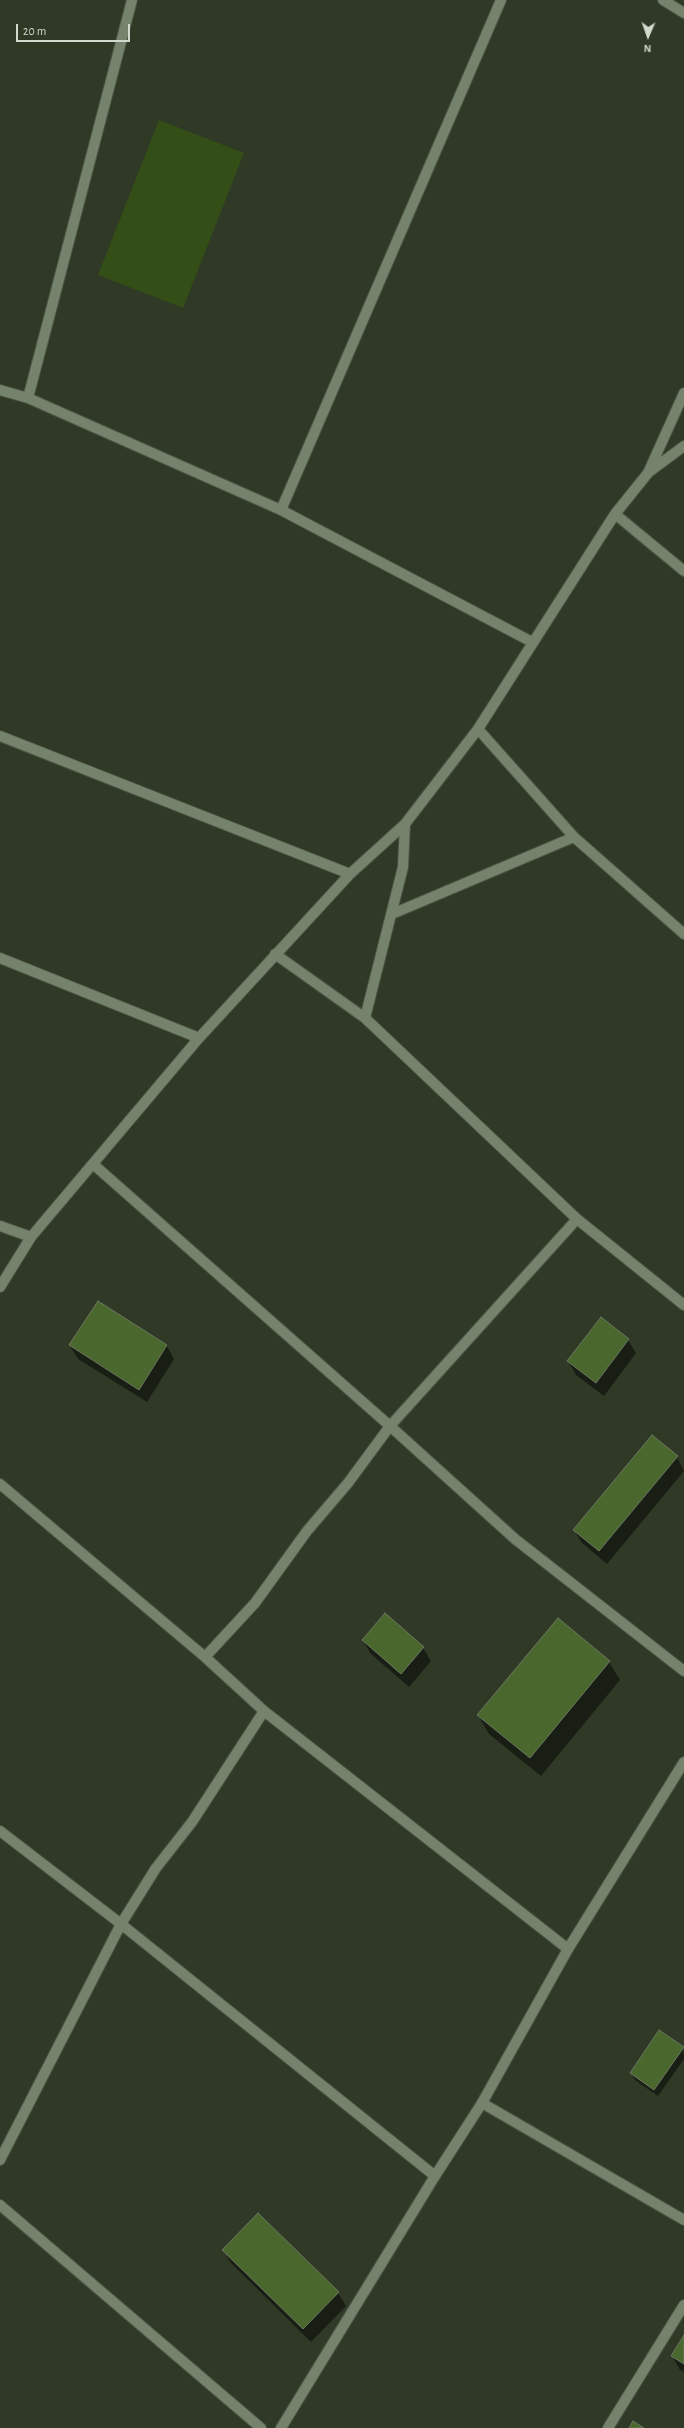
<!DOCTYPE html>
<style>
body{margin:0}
#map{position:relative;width:684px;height:2428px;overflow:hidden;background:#2f3926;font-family:"Alegreya Sans",sans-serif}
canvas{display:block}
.north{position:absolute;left:628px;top:16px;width:40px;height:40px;-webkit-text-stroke:3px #2f3926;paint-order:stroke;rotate:182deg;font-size:11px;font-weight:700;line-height:16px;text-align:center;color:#d1d8cc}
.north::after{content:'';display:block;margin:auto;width:14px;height:18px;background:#d1d8cc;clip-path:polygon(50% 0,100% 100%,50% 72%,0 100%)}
.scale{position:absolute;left:16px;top:24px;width:114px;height:18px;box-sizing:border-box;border:2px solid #d1d8cc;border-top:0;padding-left:5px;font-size:12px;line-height:14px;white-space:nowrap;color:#d1d8cc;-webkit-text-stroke:3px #2f3926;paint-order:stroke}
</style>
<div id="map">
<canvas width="684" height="2428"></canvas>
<div class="north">N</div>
<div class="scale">20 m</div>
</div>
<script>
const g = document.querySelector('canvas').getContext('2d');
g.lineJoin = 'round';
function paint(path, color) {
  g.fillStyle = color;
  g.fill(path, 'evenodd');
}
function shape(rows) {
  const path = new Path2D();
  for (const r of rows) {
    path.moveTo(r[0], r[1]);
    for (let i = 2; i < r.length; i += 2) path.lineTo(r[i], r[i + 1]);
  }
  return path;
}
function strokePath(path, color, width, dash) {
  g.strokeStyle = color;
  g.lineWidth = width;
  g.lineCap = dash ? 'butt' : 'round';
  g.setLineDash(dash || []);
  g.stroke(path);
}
const green = shape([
 [159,120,244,153,183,308,98,275]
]);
const shadow = shape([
 [98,1302,167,1346,174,1359,147,1402,78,1359,70,1346],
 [601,1319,628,1340,636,1353,604,1396,576,1375,568,1361],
 [677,1457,684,1471,607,1564,582,1543,574,1530],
 [363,1641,423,1648,431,1661,409,1687,371,1654],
 [609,1662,620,1680,541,1776,489,1734,478,1715],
 [683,2048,684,2059,658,2096,635,2080,631,2073],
 [258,2215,338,2293,346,2306,311,2342,231,2263,223,2250],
 [684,2337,684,2372,680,2370,672,2356]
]);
const building = shape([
 [98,1301,167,1345,139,1390,69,1345,98,1301],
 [601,1317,629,1339,596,1383,567,1361,601,1317],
 [652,1435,678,1456,599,1551,573,1530,652,1435],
 [385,1613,424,1647,401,1674,362,1640,385,1613],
 [558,1618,610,1661,530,1758,477,1715,558,1618],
 [659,2030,684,2047,654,2090,630,2073,659,2030],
 [258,2213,339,2292,303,2329,222,2250,258,2213],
 [684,2335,684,2364,671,2356,684,2335],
 [633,2421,644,2428,629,2428,633,2421]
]);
const minor = shape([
 [663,0,684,13],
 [0,390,28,398,281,510,532,642],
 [28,398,132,0],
 [649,472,684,446],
 [281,510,501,0],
 [615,514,684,571],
 [478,729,574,837,684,934],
 [0,736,350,874],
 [392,914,574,837],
 [275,954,365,1018,577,1219,684,1305],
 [0,958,199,1038],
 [365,1018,403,867,405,824],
 [93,1164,390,1426,577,1219],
 [0,1226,31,1237],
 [0,1287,31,1237,199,1038,350,874,405,824,478,729,615,514,648,473,684,393],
 [0,1484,205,1657],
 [0,1831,121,1924,435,2176],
 [568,1949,264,1711,205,1657,255,1603,307,1531,348,1483,390,1426,515,1539,684,1671],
 [482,2103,684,2220],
 [0,2160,121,1924,156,1868,192,1822,264,1711],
 [0,2205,261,2428],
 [608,2428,684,2305]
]);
const tertiary = shape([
 [281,2428,435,2176,482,2103,568,1949,684,1762]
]);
paint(green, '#334e17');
paint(shadow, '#0007');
paint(building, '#4a672e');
strokePath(building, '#6b7761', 1);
strokePath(minor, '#4b5443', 12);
strokePath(tertiary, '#4b5443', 12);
strokePath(minor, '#75826c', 10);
strokePath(tertiary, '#75826c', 10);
</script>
